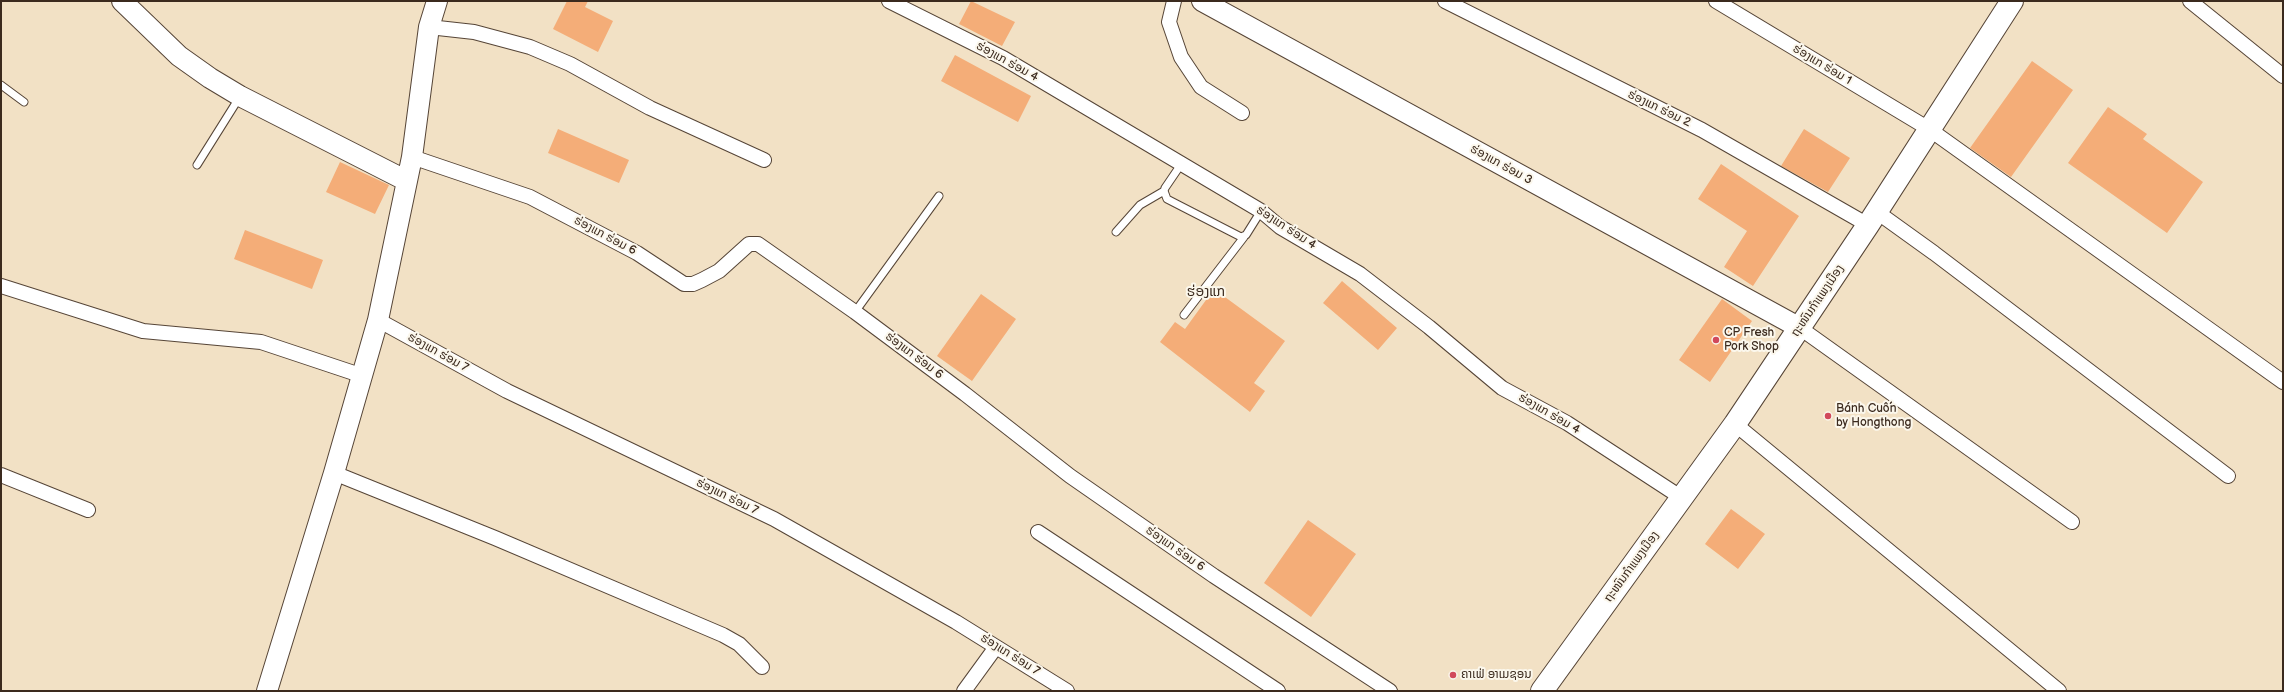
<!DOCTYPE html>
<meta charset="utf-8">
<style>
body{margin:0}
#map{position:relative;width:2284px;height:692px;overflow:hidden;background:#f2e1c5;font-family:"Balsamiq Sans",sans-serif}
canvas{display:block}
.frame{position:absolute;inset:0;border:2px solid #3b2a1e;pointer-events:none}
</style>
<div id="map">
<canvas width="2284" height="692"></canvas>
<div class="frame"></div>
</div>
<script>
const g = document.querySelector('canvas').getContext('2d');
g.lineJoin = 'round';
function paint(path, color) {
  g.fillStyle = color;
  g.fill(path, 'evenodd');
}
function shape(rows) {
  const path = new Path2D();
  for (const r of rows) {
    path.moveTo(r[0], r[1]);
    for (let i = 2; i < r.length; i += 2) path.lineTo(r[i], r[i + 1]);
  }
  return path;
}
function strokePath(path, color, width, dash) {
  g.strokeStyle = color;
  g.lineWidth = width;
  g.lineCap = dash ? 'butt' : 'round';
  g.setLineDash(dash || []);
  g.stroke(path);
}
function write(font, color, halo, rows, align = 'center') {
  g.font = font + ' "Balsamiq Sans","Noto Sans Lao",sans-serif';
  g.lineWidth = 4;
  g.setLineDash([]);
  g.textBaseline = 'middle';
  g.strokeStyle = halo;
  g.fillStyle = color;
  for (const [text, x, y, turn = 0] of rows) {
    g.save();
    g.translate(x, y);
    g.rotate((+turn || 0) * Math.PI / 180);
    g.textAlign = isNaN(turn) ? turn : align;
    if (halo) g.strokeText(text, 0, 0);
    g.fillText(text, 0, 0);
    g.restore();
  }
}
const building = shape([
 [567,1,588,1,585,7,613,21,598,52,553,29],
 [971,1,1015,22,1002,46,959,24],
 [955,55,1031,96,1018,122,941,81],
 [2032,61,2073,90,2011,177,1970,148],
 [2108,107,2147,134,2143,139,2203,182,2167,233,2068,163],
 [558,129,629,160,619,183,548,153],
 [1804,129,1850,158,1828,192,1781,166],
 [340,162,389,185,375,214,326,192],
 [1721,164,1799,216,1753,286,1724,267,1747,231,1698,199],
 [245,230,323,260,312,289,234,259],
 [1342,281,1397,328,1378,350,1323,303],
 [1214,289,1285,341,1254,383,1265,391,1250,412,1160,342,1175,322,1185,329],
 [981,294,1016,319,972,381,937,356],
 [1722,299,1752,321,1710,382,1679,360],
 [1731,509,1765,534,1738,569,1705,544],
 [1308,520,1356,554,1311,617,1264,583]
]);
const lane = shape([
 [1,85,24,102],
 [1182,163,1165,188,1164,191,1167,199,1241,237,1246,235,1261,211],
 [197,165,239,98],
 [1116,232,1140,205,1164,191],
 [855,312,939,196],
 [1184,315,1244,237]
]);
const street = shape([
 [889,1,1003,58,1261,211,1280,227,1360,274,1429,327,1502,388,1567,423,1682,498],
 [1174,1,1169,22,1181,57,1201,87,1242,113],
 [1445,1,1702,130,1868,225],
 [1716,1,1929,129,2283,382],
 [2190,1,2283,76],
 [429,27,474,32,530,47,570,64,650,108,764,160],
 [412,157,530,197,637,253,684,284,693,284,702,280,719,271,749,244,758,244,855,312,965,394,1070,476,1214,576,1390,691],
 [1877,212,1934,253,2228,476],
 [1,286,143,331,261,342,363,376],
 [378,320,507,391,774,519,956,622,1067,691],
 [1800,328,2072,522],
 [1735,424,2059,691],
 [334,473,495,538,723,635,739,644,762,667],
 [1,475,88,510],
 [1038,532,1278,691],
 [964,691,996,647]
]);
const secondary = shape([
 [122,1,179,56,210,78,240,96,407,181],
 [1202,1,1800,328],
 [267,691,334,473,378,320,412,157,429,27,437,1]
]);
const primary = shape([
 [1542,691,1735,424,1868,225,2012,1]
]);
const markers = [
 [1716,340,4,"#d1495b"],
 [1828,416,4,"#d1495b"],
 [1453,675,4,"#d1495b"]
];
const streetNames = [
 ["ຮ່ອງແກ ຮ່ອມ 4",1007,62,29],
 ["ຮ່ອງແກ ຮ່ອມ 1",1822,65,31],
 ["ຮ່ອງແກ ຮ່ອມ 2",1659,109,26],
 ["ຮ່ອງແກ ຮ່ອມ 3",1501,165,29],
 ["ຮ່ອງແກ ຮ່ອມ 4",1286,228,33],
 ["ຮ່ອງແກ ຮ່ອມ 6",605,236,28],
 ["ຖະໜົນກຳແພງເມືອງ",1818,301,-56],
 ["ຮ່ອງແກ ຮ່ອມ 7",438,353,29],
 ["ຮ່ອງແກ ຮ່ອມ 6",914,356,37],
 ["ຮ່ອງແກ ຮ່ອມ 4",1549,414,30],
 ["ຮ່ອງແກ ຮ່ອມ 7",727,497,26],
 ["ຮ່ອງແກ ຮ່ອມ 6",1175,549,35],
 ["ຖະໜົນກຳແພງເມືອງ",1632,567,-54],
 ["ຮ່ອງແກ ຮ່ອມ 7",1010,655,32]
];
const poiNames = [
 ["CP Fresh",1724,333],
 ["Pork Shop",1724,347],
 ["Bánh Cuốn",1836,409],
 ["by Hongthong",1836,423],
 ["ຄາເຟ່ ອາເມຊອນ",1461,675]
];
const quarterNames = [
 ["ຮ່ອງແກ",1206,292]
];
paint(building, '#f4ad78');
strokePath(lane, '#564537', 9);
strokePath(street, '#564537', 16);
strokePath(secondary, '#564537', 22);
strokePath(primary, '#564537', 24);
strokePath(lane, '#fff', 7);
strokePath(street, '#fff', 14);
strokePath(secondary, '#fff', 20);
strokePath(primary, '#fff', 22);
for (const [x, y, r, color] of markers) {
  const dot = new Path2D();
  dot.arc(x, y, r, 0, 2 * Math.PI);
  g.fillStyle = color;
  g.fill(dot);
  strokePath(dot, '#fbf7ec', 1.5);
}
write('12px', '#3b2a1e', '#fbf7ec', streetNames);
write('12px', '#3b2a1e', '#fbf7ec', poiNames, 'left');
write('14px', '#3b2a1e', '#fbf7ec', quarterNames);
</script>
